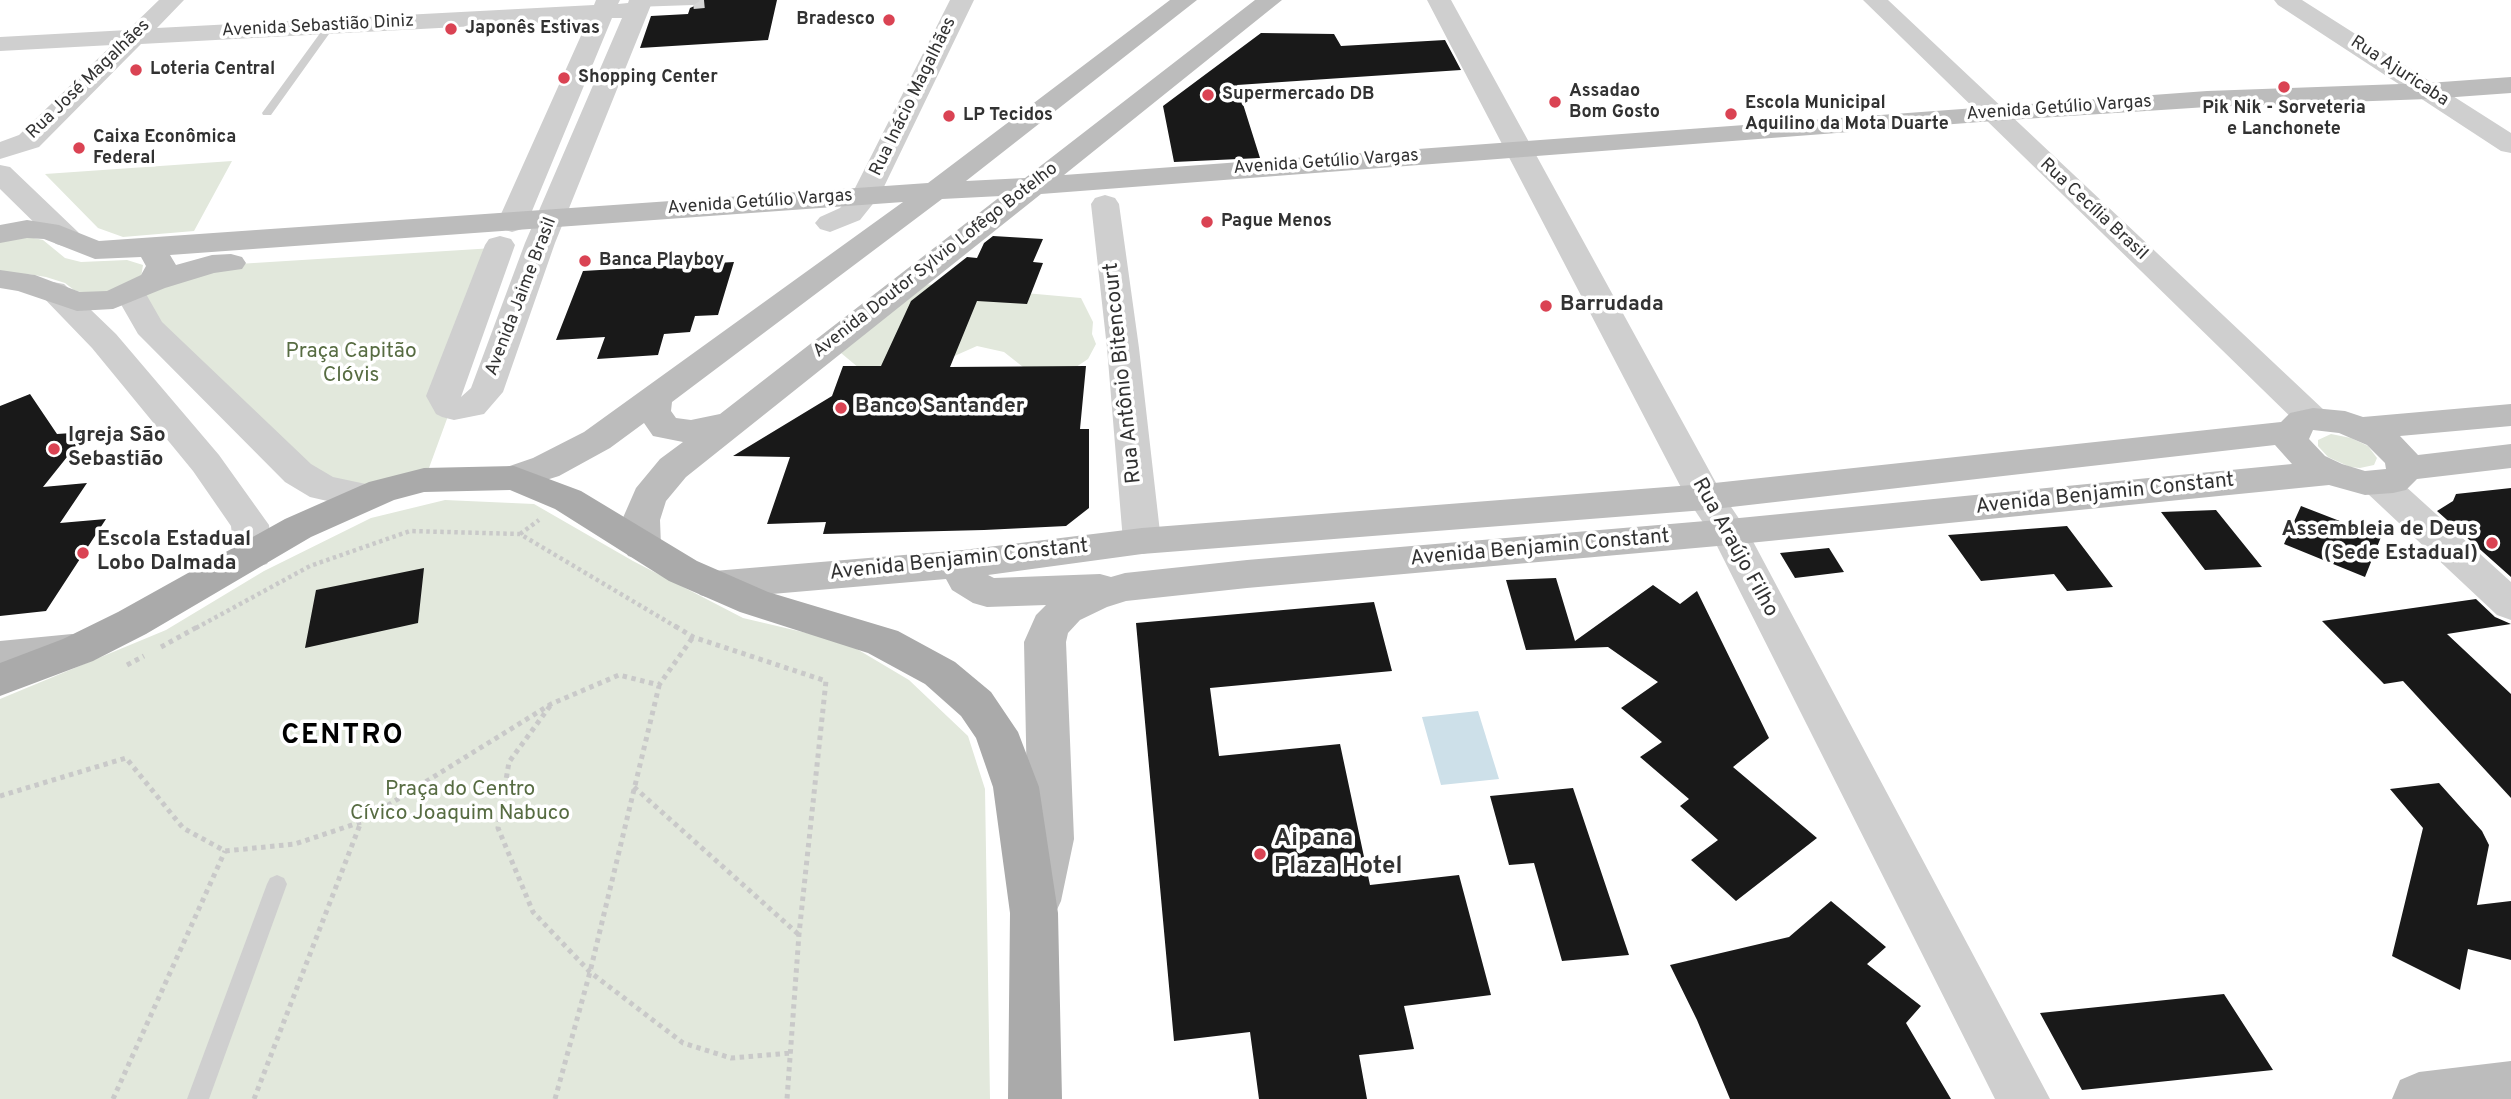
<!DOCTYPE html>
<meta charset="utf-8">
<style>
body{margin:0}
canvas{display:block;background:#fff}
</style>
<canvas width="2511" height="1099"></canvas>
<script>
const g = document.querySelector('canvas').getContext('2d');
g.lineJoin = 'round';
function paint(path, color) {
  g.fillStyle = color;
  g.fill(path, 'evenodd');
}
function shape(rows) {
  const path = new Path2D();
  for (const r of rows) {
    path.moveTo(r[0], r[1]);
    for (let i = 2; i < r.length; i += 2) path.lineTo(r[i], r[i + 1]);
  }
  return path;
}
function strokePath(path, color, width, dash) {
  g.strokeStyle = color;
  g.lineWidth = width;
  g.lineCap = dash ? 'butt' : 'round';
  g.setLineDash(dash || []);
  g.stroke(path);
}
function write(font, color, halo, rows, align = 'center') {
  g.font = font + ' Overpass,sans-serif';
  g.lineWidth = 7;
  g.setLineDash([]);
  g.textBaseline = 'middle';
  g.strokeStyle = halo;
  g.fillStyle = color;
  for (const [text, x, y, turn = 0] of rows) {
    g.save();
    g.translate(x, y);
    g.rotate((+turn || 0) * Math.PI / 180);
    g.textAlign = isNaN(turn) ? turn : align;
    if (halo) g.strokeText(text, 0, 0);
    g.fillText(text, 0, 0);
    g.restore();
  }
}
const green = shape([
 [232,161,194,231,123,237,98,228,45,174],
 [24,236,43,240,65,258,81,262,127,260,143,265,141,277,107,292,87,294,74,290,65,283,46,277,28,274,0,274,0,239],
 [510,247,422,487,312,489,143,326,144,289,222,265],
 [924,284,1081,298,1093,322,1092,334,1096,344,1088,359,1073,369,1023,367,1004,352,977,346,925,369,859,368,841,353],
 [2331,434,2351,438,2368,446,2377,458,2374,465,2360,468,2350,467,2328,457,2318,446,2318,440],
 [445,500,534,504,633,561,743,618,845,642,909,680,968,736,985,789,990,1099,0,1099,0,699,166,630,264,571,371,518]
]);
const water = shape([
 [1478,711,1499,779,1441,785,1422,717]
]);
const building = shape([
 [702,0,777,0,768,40,640,48,651,16,688,14,690,8,701,3],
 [1261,33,1334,34,1341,46,1445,40,1461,70,1237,85,1260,158,1174,162,1163,106],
 [993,236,1043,239,1033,262,1043,263,1027,304,977,301,950,367,1086,366,1080,429,1089,429,1089,508,1066,526,984,530,823,534,826,522,767,524,790,457,733,456,832,396,843,366,881,366,911,301,967,257,977,258,984,243],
 [734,262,718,315,695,316,690,332,664,334,658,355,597,359,605,337,556,340,583,271],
 [30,394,57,434,87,432,43,487,87,483,60,523,106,519,46,611,0,616,0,406],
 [2511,488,2511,577,2437,511,2453,501,2456,494],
 [2301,506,2381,537,2365,577,2284,544],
 [2216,510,2262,567,2205,570,2161,512],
 [2067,526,2113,587,2067,591,2054,574,1981,581,1948,535],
 [1829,548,1844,572,1795,578,1780,553],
 [424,568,418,623,305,648,316,590],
 [1556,578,1575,641,1653,585,1680,604,1697,591,1769,738,1733,767,1817,838,1736,901,1691,860,1718,840,1680,806,1689,799,1640,757,1662,742,1621,708,1658,682,1608,647,1526,650,1506,580],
 [2476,599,2495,617,2511,624,2447,634,2511,694,2511,798,2403,681,2384,684,2322,621],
 [1374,602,1392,671,1210,688,1219,756,1340,744,1370,885,1459,875,1491,995,1404,1006,1414,1049,1359,1055,1367,1099,1259,1099,1250,1032,1174,1041,1136,623],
 [2439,783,2482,831,2489,845,2477,905,2511,901,2511,960,2468,949,2460,990,2392,956,2423,828,2390,789],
 [1573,788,1629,955,1562,961,1534,863,1509,865,1490,796],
 [1831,901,1886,947,1867,964,1921,1006,1906,1023,1951,1099,1730,1099,1697,1020,1670,965,1789,937],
 [2224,994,2273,1070,2082,1090,2040,1013]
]);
const pedestrianTunnel = shape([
 [693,1,704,0]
]);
const pathFar1 = shape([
 [520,534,539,520],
 [196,628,310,566,410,531,520,534,678,628]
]);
const path = shape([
 [675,626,693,637,826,681,799,934,787,1099],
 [161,647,199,626],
 [127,665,144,656],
 [550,706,509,762,498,828,533,912,590,972,683,1043,731,1058,791,1053],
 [634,787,798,934],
 [0,796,126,758,183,828,225,851,295,844,361,822,551,704,619,675,659,685,693,637],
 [113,1099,225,851],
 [254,1099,361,822],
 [555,1099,590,972,659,686]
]);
const service = shape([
 [326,25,334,27,271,115,263,115,262,113,326,25],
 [277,875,284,878,287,884,209,1099,187,1099,267,884,270,878,277,875]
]);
const pedestrian = shape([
 [638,0,699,0,700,1,693,5,634,7,632,4,638,0]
]);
const tertiary = shape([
 [159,0,184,0,157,28,594,5,596,0,620,0,618,4,628,3,629,0,653,0,555,243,503,392,484,414,454,420,442,417,436,414,426,396,485,245,489,239,500,236,511,239,515,245,461,397,471,388,525,243,622,18,612,18,527,223,522,229,512,232,502,229,497,223,588,20,141,44,39,147,0,159,0,142,19,135,112,45,0,51,0,37,128,30,159,0],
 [950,0,974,0,880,195,860,220,830,232,820,229,815,223,820,217,840,208,853,192,950,0],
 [1427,0,1451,0,1721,492,1748,532,2050,1099,1995,1099,1712,536,1686,497,1427,0],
 [1863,0,1888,0,2325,411,2330,419,2325,427,2313,430,2301,427,1863,0],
 [2274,0,2302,0,2511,133,2511,153,2501,151,2278,5,2274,0],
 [0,165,10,167,78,232,82,238,78,244,67,247,56,244,0,189,0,165],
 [1105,195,1115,198,1119,204,1139,348,1161,541,1156,551,1142,554,1128,551,1123,541,1107,348,1091,204,1095,198,1105,195],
 [53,282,64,284,116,334,219,455,269,525,272,554,267,564,253,568,239,564,234,554,231,526,193,471,92,348,37,291,42,284,53,282],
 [131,285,142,287,162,322,311,464,333,477,380,487,386,496,380,505,367,509,323,500,310,497,285,482,138,334,115,294,120,287,131,285],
 [2380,472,2393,475,2511,582,2511,620,2497,615,2367,493,2362,484,2367,475,2380,472]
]);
const secondary = shape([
 [1170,0,1197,0,966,181,1025,178,1255,0,1282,0,1064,175,2207,91,2428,83,2511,77,2511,93,2428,99,2207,107,1993,121,1041,194,686,477,666,501,660,520,661,546,656,556,642,560,628,556,623,546,622,520,636,488,660,459,683,442,653,436,644,423,610,448,559,476,514,490,501,487,496,478,501,469,533,458,584,432,903,202,170,255,176,265,212,255,231,254,242,257,246,263,242,269,214,273,165,288,113,309,77,311,18,291,0,288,0,270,35,275,80,292,107,291,141,275,146,266,141,257,95,259,44,239,27,238,0,243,0,225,27,220,59,225,99,241,928,183,1170,0],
 [1001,196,720,414,691,420,676,418,671,411,672,402,942,199,1001,196],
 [2511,404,2511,426,2400,436,2418,455,2511,444,2511,468,2417,479,2406,490,2393,493,2365,495,2329,485,1729,545,1247,588,1126,601,1107,607,1080,620,1068,633,1066,642,1074,839,1061,901,1054,916,1037,922,1020,916,1013,901,1028,839,1024,642,1036,615,1046,605,987,607,973,603,952,590,946,579,714,599,700,595,694,585,700,575,714,571,963,550,1142,528,1705,484,2281,422,2290,413,2313,408,2345,411,2363,417,2511,404],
 [2313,430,2339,433,2367,445,2385,463,2386,469,2365,471,2342,464,2325,456,2309,439,2313,430],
 [2275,445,2292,464,1729,519,1247,560,1125,573,1111,577,1100,574,994,578,988,575,1142,554,1705,510,2275,445],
 [72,634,87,639,93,650,87,661,72,666,0,673,0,641,72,634],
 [2511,1061,2511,1099,2392,1099,2400,1080,2419,1072,2511,1061]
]);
const primary = shape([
 [514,466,581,491,697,561,768,592,898,631,955,662,991,692,1018,732,1039,787,1058,913,1062,1099,1008,1099,1010,913,993,787,976,738,961,716,925,684,868,653,740,612,669,581,555,509,510,490,424,492,394,500,311,537,146,634,93,661,0,696,0,663,63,639,118,612,285,519,369,482,424,468,514,466]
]);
const markers = [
 [889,20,7,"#da4353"],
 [451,29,7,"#da4353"],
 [136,70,7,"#da4353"],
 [564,78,7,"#da4353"],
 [2284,87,7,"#da4353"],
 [1208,95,7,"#da4353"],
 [1555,102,7,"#da4353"],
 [1731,114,7,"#da4353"],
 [949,116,7,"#da4353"],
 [79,148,7,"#da4353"],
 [1207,222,7,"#da4353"],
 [585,261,7,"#da4353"],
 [1546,306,7,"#da4353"],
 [841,408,7,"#da4353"],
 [54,449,7,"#da4353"],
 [2492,543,7,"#da4353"],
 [83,553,7,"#da4353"],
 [1260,854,7,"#da4353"]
];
const farPoinames = [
 ["Bradesco",875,20,"right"],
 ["Japonês Estivas",465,29],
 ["Loteria Central",150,70],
 ["Shopping Center",578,78],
 ["Assadao",1569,92],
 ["Bom Gosto",1569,113],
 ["Supermercado DB",1222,95],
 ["Escola Municipal",1745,104],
 ["Aquilino da Mota Duarte",1745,125],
 ["Pik Nik - Sorveteria",2284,109,"center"],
 ["e Lanchonete",2284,130,"center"],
 ["LP Tecidos",963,116],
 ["Caixa Econômica",93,138],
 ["Federal",93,159],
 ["Pague Menos",1221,222],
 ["Banca Playboy",599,261]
];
const farStreetnames = [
 ["Avenida Sebastião Diniz",318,27,-3],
 ["Rua Ajuricaba",2399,72,33],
 ["Rua José Magalhães",89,80,-44],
 ["Rua Inácio Magalhães",914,97,-64],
 ["Avenida Getúlio Vargas",2059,109,-4],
 ["Avenida Getúlio Vargas",1326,163,-4],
 ["Avenida Getúlio Vargas",760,203,-4],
 ["Rua Cecília Brasil",2093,210,43],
 ["Avenida Doutor Sylvio Lofêgo Botelho",936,261,-38],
 ["Avenida Jaime Brasil",522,297,-69]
];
const poiNames = [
 ["Barrudada",1560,306],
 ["Banco Santander",855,408],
 ["Igreja São",68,437],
 ["Sebastião",68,461],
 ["Assembleia de Deus",2478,531,"right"],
 ["(Sede Estadual)",2478,555,"right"],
 ["Escola Estadual",97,541],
 ["Lobo Dalmada",97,565]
];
const parkNames = [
 ["Praça Capitão",351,353],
 ["Clóvis",351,377],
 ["Praça do Centro",460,791],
 ["Cívico Joaquim Nabuco",460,815]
];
const streetNames = [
 ["Rua Antônio Bitencourt",1124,373,-96],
 ["Avenida Benjamin Constant",2105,495,-6],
 ["Rua Araújo Filho",1734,548,61],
 ["Avenida Benjamin Constant",1540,549,-5],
 ["Avenida Benjamin Constant",959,561,-6]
];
const nearPoinames = [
 ["Aipana",1274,840],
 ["Plaza Hotel",1274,868]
];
const districtNames = [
 ["CENTRO",343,737]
];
paint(green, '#e2e8dc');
paint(water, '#cde0e9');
paint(building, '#191919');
strokePath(pedestrianTunnel, '#d6d6d6', 16, [16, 8]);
strokePath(pathFar1, '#c9c9c9', 4.5, [3.5, 3.5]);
strokePath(path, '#c9c9c9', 5, [4.5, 4.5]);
paint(service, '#cfcfcf');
paint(pedestrian, '#cfcfcf');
paint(tertiary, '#cfcfcf');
paint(secondary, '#bcbcbc');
paint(primary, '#aaa');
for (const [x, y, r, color] of markers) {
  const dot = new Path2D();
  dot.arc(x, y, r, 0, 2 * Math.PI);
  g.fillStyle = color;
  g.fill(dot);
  strokePath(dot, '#fff', 2.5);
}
write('bold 18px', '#323232', '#fff', farPoinames, 'left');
write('18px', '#323232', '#fff', farStreetnames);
write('bold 21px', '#323232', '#fff', poiNames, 'left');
write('21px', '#576c42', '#fff', parkNames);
write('21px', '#323232', '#fff', streetNames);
write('bold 24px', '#323232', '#fff', nearPoinames, 'left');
g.letterSpacing = '2px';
write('bold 28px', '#000', '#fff', districtNames);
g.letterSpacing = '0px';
</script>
